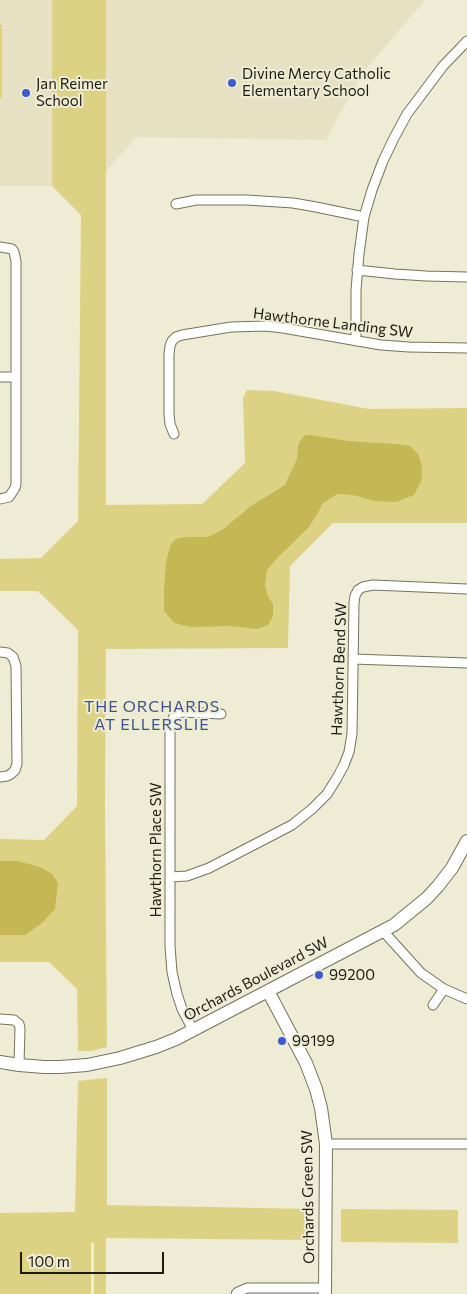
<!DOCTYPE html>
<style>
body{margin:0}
#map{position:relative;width:467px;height:1294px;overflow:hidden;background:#eeecd4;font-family:Commissioner,sans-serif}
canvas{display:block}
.scale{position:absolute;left:20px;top:1252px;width:144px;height:22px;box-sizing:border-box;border:2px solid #1d1c14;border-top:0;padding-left:6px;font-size:15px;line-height:18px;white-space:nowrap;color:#1d1c14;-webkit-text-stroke:4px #eeecd4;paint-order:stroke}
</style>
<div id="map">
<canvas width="467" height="1294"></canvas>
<div class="scale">100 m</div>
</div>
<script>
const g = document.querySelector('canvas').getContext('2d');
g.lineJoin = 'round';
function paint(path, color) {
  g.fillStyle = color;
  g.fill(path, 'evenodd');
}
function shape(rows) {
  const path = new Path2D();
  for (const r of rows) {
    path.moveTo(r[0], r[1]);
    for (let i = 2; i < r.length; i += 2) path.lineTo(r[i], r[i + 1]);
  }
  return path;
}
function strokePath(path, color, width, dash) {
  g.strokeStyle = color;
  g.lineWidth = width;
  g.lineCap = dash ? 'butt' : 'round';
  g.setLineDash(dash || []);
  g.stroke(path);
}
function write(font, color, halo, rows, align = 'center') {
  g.font = font + ' Commissioner,sans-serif';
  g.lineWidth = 4;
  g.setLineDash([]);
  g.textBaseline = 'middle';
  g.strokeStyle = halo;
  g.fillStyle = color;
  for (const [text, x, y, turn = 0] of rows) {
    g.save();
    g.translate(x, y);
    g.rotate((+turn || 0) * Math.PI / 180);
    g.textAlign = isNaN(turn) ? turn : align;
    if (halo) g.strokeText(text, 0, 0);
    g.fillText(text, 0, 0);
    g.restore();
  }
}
const built = shape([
 [0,0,52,0,52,186,0,186],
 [106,0,425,0,366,69,349,97,326,140,136,137,106,171]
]);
const green = shape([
 [52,0,106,0,106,505,202,504,245,463,243,398,247,390,274,391,369,409,467,408,467,523,333,523,290,566,288,648,106,649,105,805,107,1047,92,1051,78,1051,77,989,49,962,0,962,0,839,44,840,77,806,78,630,38,591,0,591,0,559,41,558,78,521,81,215,52,186],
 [0,25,2,25,2,98,0,98],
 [107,1078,107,1205,311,1209,312,1240,106,1238,106,1294,94,1294,94,1243,91,1242,91,1294,0,1294,0,1213,75,1212,78,1081],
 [341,1209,458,1210,458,1243,341,1242]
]);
const water = shape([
 [305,435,311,435,348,441,397,444,410,446,418,454,422,465,422,479,414,495,396,502,374,501,353,495,337,494,322,504,318,513,308,528,278,557,267,570,265,586,268,596,273,604,273,616,268,625,257,629,230,626,191,627,174,623,164,611,164,590,166,562,171,544,176,539,185,537,208,537,222,530,251,506,285,485,297,459,298,447,300,441],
 [0,861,17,861,40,867,52,874,58,883,55,909,42,923,25,935,0,935]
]);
const street = shape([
 [176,204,196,200,247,200,293,203,316,207,364,217],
 [0,247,12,249,14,252,16,261,16,484,15,488,9,497,0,499],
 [357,270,395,274,426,276,467,277],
 [356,341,356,290,359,254,364,217,372,190,383,161,394,138,407,114,443,66,467,41],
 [0,377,15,377],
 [174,434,170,424,169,414,169,354,170,346,172,341,176,337,182,335,231,327,266,326,283,328,381,345,409,347,467,348],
 [0,652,8,653,13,657,16,666,17,764,15,770,11,774,7,776,0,777],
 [353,659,467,663],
 [170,877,187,876,209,868,292,825,312,809,327,794,337,778,344,765,349,752,352,734,354,603,355,596,358,590,363,587,373,585,467,589],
 [383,931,421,973,444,989,467,999],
 [433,1005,444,989],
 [0,1019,14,1020,19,1024,20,1028,19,1065],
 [193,1030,182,1009,177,994,172,972,170,946,170,728,174,716,178,713,182,712,221,714],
 [326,1144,467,1144],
 [236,1294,238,1292,247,1288,325,1288]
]);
const secondary = shape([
 [268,991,306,1063,316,1089,321,1108,326,1144,325,1294],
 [0,1062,19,1065,44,1067,60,1067,87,1065,120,1058,156,1047,176,1039,394,925,427,898,438,886,452,868,467,841]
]);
const markers = [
 [232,83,5,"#3d5cce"],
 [26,93,5,"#3d5cce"],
 [319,975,5,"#3d5cce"],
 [282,1041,5,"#3d5cce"]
];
const poiNames = [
 ["Divine Mercy Catholic",242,74],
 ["Elementary School",242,91],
 ["Jan Reimer",36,84],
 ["School",36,101],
 ["99200",329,975],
 ["99199",292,1041]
];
const streetNames = [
 ["Hawthorne Landing SW",333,323,7],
 ["Hawthorn Bend SW",339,669,-88],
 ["Hawthorn Place SW",156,850,-90],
 ["Orchards Boulevard SW",256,979,-28],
 ["Orchards Green SW",308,1197,-91]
];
const neighbourhoodNames = [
 ["THE ORCHARDS",152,707],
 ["AT ELLERSLIE",152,725]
];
paint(built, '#e5e1c2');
paint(green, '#ddd283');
paint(water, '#c5b754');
strokePath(street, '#75735e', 11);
strokePath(secondary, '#75735e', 14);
strokePath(street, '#fff', 9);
strokePath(secondary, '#fff', 12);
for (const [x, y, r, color] of markers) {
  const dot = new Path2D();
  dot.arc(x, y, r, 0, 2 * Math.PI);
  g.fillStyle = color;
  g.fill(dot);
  strokePath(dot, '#eeecd4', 2);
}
write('15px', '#1d1c14', '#eeecd4', poiNames, 'left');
write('15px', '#1d1c14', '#eeecd4', streetNames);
g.letterSpacing = '1px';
write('16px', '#3e528d', '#eeecd4', neighbourhoodNames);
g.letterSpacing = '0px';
</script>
